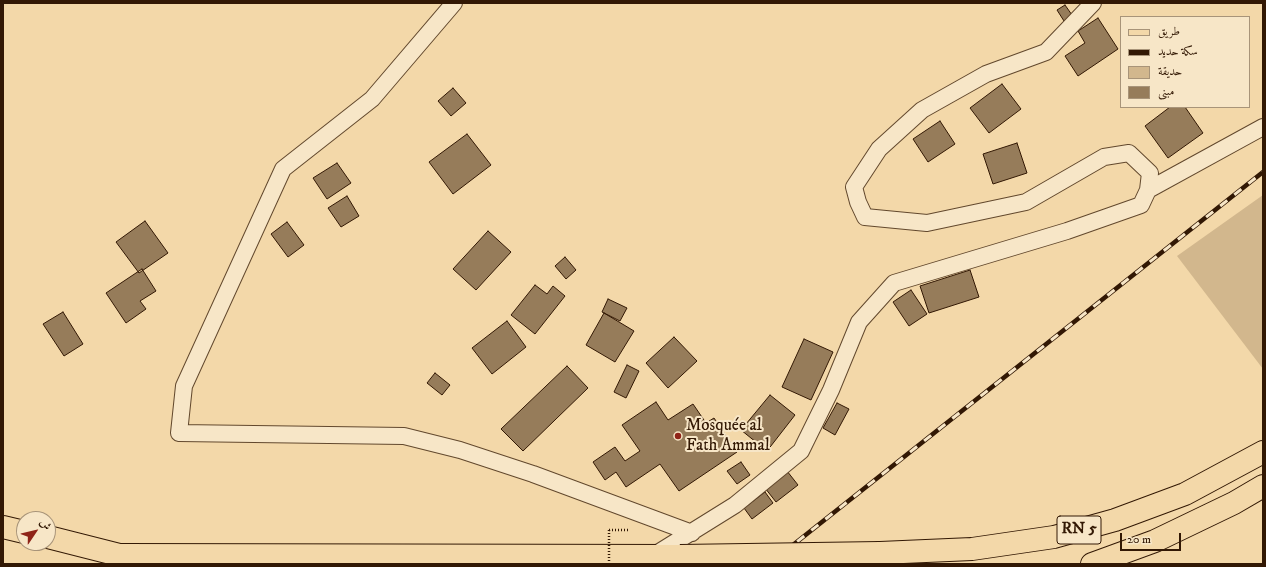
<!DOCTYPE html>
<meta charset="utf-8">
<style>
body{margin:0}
#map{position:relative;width:1266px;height:567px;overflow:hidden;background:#f3d8a9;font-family:"IM FELL DW Pica",Amiri,serif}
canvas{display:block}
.frame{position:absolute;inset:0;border:4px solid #321804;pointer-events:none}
.legend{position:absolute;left:1120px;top:16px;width:130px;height:92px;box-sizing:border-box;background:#f7e6c7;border:1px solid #a89479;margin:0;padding:5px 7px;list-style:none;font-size:12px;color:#321804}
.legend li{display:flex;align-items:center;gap:8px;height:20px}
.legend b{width:20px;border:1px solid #a89479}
.north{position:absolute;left:16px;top:511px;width:40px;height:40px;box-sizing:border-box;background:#f7e6c7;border:1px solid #a89479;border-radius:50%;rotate:55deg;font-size:11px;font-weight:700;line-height:16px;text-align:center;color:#321804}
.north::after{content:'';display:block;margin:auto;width:14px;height:18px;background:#8f2418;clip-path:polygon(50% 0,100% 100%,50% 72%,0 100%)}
.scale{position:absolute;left:1120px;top:533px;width:61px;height:18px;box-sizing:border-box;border:2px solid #321804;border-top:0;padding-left:5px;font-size:12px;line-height:14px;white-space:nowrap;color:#321804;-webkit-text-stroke:3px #f7e6c7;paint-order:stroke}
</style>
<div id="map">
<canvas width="1266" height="567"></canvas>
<div class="frame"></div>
<ul class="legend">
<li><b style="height:5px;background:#f3d8a9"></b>طريق</li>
<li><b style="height:5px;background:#321804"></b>سكة حديد</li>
<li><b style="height:11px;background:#d2b78d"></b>حديقة</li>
<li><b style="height:11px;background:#967c5a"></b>مبنى</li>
</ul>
<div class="north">ش</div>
<div class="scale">20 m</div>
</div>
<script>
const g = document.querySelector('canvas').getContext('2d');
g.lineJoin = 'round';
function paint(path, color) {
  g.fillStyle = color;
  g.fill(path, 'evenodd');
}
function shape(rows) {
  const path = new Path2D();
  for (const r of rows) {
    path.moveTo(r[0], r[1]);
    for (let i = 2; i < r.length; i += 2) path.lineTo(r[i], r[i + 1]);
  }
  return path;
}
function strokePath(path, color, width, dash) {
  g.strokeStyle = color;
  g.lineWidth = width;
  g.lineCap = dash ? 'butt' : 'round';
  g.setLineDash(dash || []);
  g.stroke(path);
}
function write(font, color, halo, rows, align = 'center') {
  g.font = font + ' "IM FELL DW Pica",serif';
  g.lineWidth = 4;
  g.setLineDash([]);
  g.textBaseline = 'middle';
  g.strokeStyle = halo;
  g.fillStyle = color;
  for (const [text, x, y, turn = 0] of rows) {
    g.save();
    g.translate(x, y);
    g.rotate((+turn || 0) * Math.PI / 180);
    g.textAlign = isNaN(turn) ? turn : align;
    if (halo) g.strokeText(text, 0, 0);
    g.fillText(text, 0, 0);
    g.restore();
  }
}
const green = shape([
 [1263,195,1263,369,1177,256]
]);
const building = shape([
 [1065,5,1072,15,1064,21,1057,10,1065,5],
 [1098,18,1118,49,1078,76,1065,56,1085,43,1078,31,1098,18],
 [1002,84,1021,109,989,133,970,108,1002,84],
 [453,88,466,103,451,116,438,101,453,88],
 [1170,107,1185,107,1203,133,1168,158,1145,126,1170,107],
 [940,121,955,144,928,162,913,139,940,121],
 [467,134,491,165,453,194,429,162,467,134],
 [1017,143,1027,173,993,184,983,154,1017,143],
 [337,163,351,183,327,199,313,178,337,163],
 [347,196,359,216,341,227,328,208,347,196],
 [145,221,168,253,139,273,116,242,145,221],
 [287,222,304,245,288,257,271,234,287,222],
 [488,231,511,252,476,290,453,269,488,231],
 [565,257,576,270,566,279,555,266,565,257],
 [142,269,156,291,140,301,146,309,126,323,106,293,142,269],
 [970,270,979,297,929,313,920,286,970,270],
 [535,285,547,294,553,286,565,296,535,334,511,315,535,285],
 [911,290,927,314,909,326,893,302,911,290],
 [608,299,627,308,620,321,602,312,608,299],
 [63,312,83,344,64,356,43,324,63,312],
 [604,313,634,331,615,362,586,345,604,313],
 [507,321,526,347,492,374,472,348,507,321],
 [674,337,697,361,668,388,646,363,674,337],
 [804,339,833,352,811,400,782,387,804,339],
 [627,365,639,371,626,398,614,392,627,365],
 [567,366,588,388,523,451,501,429,567,366],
 [435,373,450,385,442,395,427,383,435,373],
 [770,395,795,415,767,451,741,430,770,395],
 [656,402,668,420,693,404,706,423,714,418,737,452,679,491,660,464,626,487,616,472,605,480,593,462,615,447,625,461,640,451,622,425,656,402],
 [837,403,849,409,835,435,823,428,837,403],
 [741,462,750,475,737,484,727,471,741,462],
 [787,471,798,485,776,502,765,488,787,471],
 [765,492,773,503,752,519,744,508,765,492]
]);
const path = shape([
 [609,530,628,530]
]);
const street = shape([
 [454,3,372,99,283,169,184,386,179,433,404,436,460,450,533,474,692,533],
 [1148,190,1263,127],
 [653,556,735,505,801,451,831,390,859,322,894,283,1067,231,1141,205,1148,190,1150,173,1129,153,1104,157,1026,202,927,223,865,217,858,202,854,187,879,149,922,110,986,74,1046,52,1093,3]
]);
const primary = shape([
 [3,527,24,532],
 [48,537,119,555]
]);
const highway = shape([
 [880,553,972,549,1054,537,1115,520,1185,494,1263,452],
 [119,555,680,556],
 [1092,564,1155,541,1234,503,1263,486]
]);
const rail = shape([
 [769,564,1263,172]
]);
const pathBridge = shape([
 [609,530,609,564]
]);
const highwayBridge = shape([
 [680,556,880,553]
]);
const markers = [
 [678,436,4,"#8f2418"]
];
const shields = [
 [1079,530,44]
];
const shieldNames = [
 ["RN 5",1079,530]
];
const poiNames = [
 ["Mosquée al",686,426],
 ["Fath Ammal",686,446]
];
paint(green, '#d2b78d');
paint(building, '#967c5a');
strokePath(building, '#321804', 1);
strokePath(street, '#62482d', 18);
strokePath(primary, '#321804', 24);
strokePath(highway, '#321804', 24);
strokePath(path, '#321804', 2.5, [1, 2]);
strokePath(street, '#f7e6c7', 16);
strokePath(primary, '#f3d8a9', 22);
strokePath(highway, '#f3d8a9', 22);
strokePath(rail, '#321804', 4.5);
strokePath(rail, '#f7e6c7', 3, [9]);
strokePath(highwayBridge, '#321804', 24, []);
strokePath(pathBridge, '#321804', 2.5, [1, 2]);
strokePath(highwayBridge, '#f3d8a9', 22);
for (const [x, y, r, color] of markers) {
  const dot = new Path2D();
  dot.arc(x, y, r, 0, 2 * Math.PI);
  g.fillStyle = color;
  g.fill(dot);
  strokePath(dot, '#f7e6c7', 1.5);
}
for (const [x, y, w] of shields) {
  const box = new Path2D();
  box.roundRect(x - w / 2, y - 14, w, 28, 3);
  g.fillStyle = '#f7e6c7';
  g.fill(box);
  strokePath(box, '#321804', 1);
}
write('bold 16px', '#321804', null, shieldNames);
write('17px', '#321804', '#f7e6c7', poiNames, 'left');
</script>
